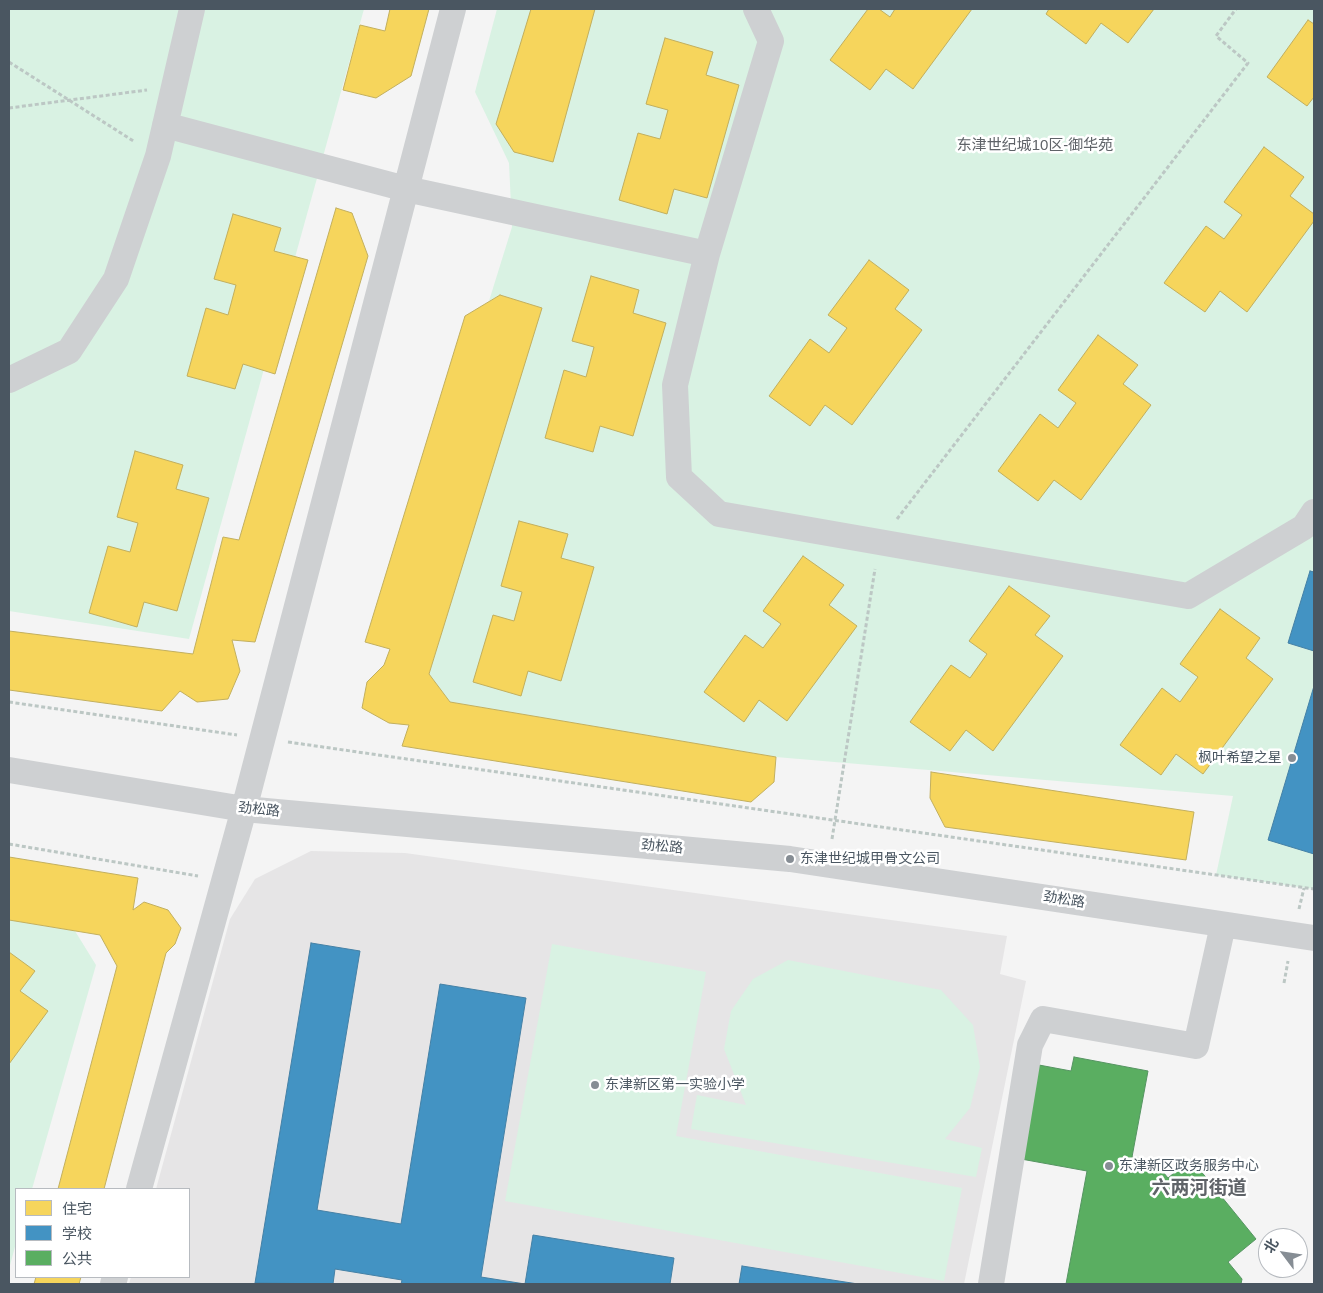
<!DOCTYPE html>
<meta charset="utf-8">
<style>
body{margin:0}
#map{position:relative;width:1323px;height:1293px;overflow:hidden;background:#f4f4f4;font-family:Helvetica,"Noto Sans SC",sans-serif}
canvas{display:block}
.frame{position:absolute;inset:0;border:10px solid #4a5661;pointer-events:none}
.legend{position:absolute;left:15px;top:1188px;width:175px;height:90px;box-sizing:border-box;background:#fff;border:1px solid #b7bbc0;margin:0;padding:6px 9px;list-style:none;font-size:15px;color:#4a5661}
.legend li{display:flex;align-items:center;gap:10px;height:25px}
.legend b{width:25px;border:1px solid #b7bbc0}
.north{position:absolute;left:1258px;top:1228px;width:50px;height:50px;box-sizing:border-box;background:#fff;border:1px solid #b7bbc0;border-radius:50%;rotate:301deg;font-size:14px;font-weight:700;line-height:20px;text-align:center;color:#4a5661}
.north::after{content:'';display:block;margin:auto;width:18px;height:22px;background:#868d94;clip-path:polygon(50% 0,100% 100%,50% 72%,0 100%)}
</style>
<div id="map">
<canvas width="1323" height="1293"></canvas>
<div class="frame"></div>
<ul class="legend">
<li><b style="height:14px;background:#f6d55c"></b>住宅</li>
<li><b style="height:14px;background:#4393c3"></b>学校</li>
<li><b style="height:14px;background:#5aae61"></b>公共</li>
</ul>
<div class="north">北</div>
</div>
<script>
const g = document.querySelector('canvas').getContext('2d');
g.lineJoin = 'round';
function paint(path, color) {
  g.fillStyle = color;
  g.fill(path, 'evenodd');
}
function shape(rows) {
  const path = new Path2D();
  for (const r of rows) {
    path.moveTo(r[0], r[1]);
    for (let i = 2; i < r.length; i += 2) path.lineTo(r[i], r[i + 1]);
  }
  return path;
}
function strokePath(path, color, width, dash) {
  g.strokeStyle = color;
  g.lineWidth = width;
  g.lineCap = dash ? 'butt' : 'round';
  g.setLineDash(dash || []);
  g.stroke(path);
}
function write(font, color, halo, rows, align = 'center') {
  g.font = font + ' Helvetica,"Noto Sans SC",sans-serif';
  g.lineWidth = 5;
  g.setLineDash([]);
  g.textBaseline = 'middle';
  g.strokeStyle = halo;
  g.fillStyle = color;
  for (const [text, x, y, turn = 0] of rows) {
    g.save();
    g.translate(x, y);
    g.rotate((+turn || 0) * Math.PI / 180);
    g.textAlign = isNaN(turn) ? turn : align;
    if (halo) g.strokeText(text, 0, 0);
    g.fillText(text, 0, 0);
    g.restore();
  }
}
const education = shape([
 [311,851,405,853,1007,936,1000,974,1026,981,964,1284,129,1284,131,1277,189,1277,189,1189,156,1189,230,919,255,879]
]);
const green = shape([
 [9,9,364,9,189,639,9,611],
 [497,9,1314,9,1314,889,1216,875,1233,796,776,757,450,702,429,674,541,308,500,295,489,301,512,227,509,163,475,92],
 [9,920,75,931,96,965,32,1189,16,1189,16,1243,9,1269],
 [552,944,706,972,676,1136,962,1188,944,1281,505,1201],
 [788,960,941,990,973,1025,980,1067,970,1108,945,1139,982,1148,976,1177,691,1129,697,1095,746,1105,724,1049,731,1011,753,979]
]);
const homes = shape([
 [390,9,429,9,411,76,376,98,343,90,360,25,385,31,390,9],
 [531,9,595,9,553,162,514,152,496,124,531,9],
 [868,9,879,9,890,17,895,9,972,9,913,89,886,69,870,90,830,60,868,9],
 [1049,9,1154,9,1128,43,1101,23,1086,44,1046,14,1049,9],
 [1308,20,1314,24,1314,97,1307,106,1267,77,1308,20],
 [665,38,713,52,706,75,739,85,707,198,674,189,667,214,619,200,638,133,660,139,668,110,646,104,665,38],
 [1264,147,1304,177,1290,196,1314,214,1314,221,1247,312,1220,291,1205,312,1164,283,1206,226,1224,239,1242,215,1224,202,1264,147],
 [336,208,352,213,368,256,255,642,232,640,240,671,228,699,197,702,180,691,162,711,9,690,9,631,193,654,223,537,239,540,336,208],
 [233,214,281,228,274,251,308,260,275,374,243,364,235,389,187,376,206,308,228,315,236,285,214,279,233,214],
 [869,260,909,290,895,309,922,330,852,425,825,405,810,426,769,396,810,339,829,353,847,328,828,315,869,260],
 [591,276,639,290,633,313,666,323,633,436,600,426,593,452,545,438,564,370,586,377,594,347,572,341,591,276],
 [500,295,542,308,429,674,450,702,776,757,774,782,751,802,402,746,409,725,389,723,362,708,367,682,384,665,390,649,365,642,465,316,500,295],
 [1098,335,1138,365,1123,384,1151,405,1081,500,1054,480,1038,501,998,471,1040,414,1058,428,1076,403,1058,390,1098,335],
 [135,451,183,465,176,489,209,498,177,611,144,602,137,627,89,613,108,546,130,552,138,523,117,517,135,451],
 [519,521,568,534,561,558,594,567,561,681,528,671,521,696,473,682,493,615,514,621,522,592,501,586,519,521],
 [803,556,844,585,829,605,857,626,787,721,759,700,744,722,704,692,745,635,763,648,781,624,763,611,803,556],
 [1009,586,1050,616,1035,635,1063,656,993,751,966,730,950,751,910,722,951,665,970,678,987,654,969,641,1009,586],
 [1220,609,1260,638,1246,658,1273,679,1203,774,1176,754,1161,775,1120,745,1162,688,1180,702,1198,677,1180,664,1220,609],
 [931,772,1194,812,1186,860,945,827,930,798,931,772],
 [9,857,138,878,133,910,144,902,168,910,181,928,175,944,166,953,104,1189,58,1189,117,966,100,935,9,920,9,857],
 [9,952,35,971,20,991,48,1011,9,1064,9,952],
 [36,1277,81,1277,79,1284,34,1284,36,1277]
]);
const schools = shape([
 [1310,571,1314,572,1314,651,1288,643,1310,571],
 [1314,686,1314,854,1268,840,1314,686],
 [311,943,360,951,317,1210,401,1224,440,984,526,998,481,1277,525,1284,533,1235,674,1258,670,1284,401,1284,402,1280,335,1269,333,1284,255,1283,311,943],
 [742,1266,858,1284,739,1284,742,1266]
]);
const public = shape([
 [1074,1057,1148,1071,1132,1157,1154,1161,1168,1178,1191,1159,1256,1239,1228,1262,1242,1279,1241,1284,1066,1284,1087,1171,1021,1159,1039,1065,1071,1071,1074,1057]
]);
const path = shape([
 [9,62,135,142],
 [9,108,147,90],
 [897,519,1248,63,1216,36,1236,9],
 [9,702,237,735],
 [288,742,1314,889],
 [832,839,875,569],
 [9,844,198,876],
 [1299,909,1304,888],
 [1284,983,1288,961]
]);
const minor = shape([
 [756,9,771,41,707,254,675,385,679,477,719,514,1188,596,1304,527,1314,512],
 [165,125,406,189,707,254],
 [9,380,69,351,116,279,158,156,192,9],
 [9,770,244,809,790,859,1314,938],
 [139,1189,244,809,453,9],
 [113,1284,115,1277],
 [991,1284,1030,1045,1043,1019,1196,1046,1223,925]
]);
const markers = [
 [1292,758,5,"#868d94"],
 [790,859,5,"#868d94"],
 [595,1085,5,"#868d94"],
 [1109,1166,5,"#868d94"]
];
const poiNames = [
 ["枫叶希望之星",1282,758,"right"],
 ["东津世纪城甲骨文公司",800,859],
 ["东津新区第一实验小学",605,1085],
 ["东津新区政务服务中心",1119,1166]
];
const streetNames = [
 ["劲松路",259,810,6],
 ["劲松路",662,847,5],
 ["劲松路",1064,900,9]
];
const neighbourhoodNames = [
 ["东津世纪城10区-御华苑",1035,146]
];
const districtNames = [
 ["六两河街道",1199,1189]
];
paint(education, '#e6e5e6');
paint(green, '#d9f2e3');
paint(homes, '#f6d55c');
strokePath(homes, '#c2af5e', 1);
paint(schools, '#4393c3');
strokePath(schools, '#4581a6', 1);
paint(public, '#5aae61');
strokePath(public, '#559461', 1);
strokePath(path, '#bcc7c4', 3, [4, 2.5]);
strokePath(minor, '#ced0d2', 26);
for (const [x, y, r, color] of markers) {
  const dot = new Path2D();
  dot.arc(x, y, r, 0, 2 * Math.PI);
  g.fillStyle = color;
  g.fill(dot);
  strokePath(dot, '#fff', 2);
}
write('14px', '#4a5661', '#fff', poiNames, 'left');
write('14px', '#4a5661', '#fff', streetNames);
write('15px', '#5f6368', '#fff', neighbourhoodNames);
write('bold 19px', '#5f6368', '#fff', districtNames);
</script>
